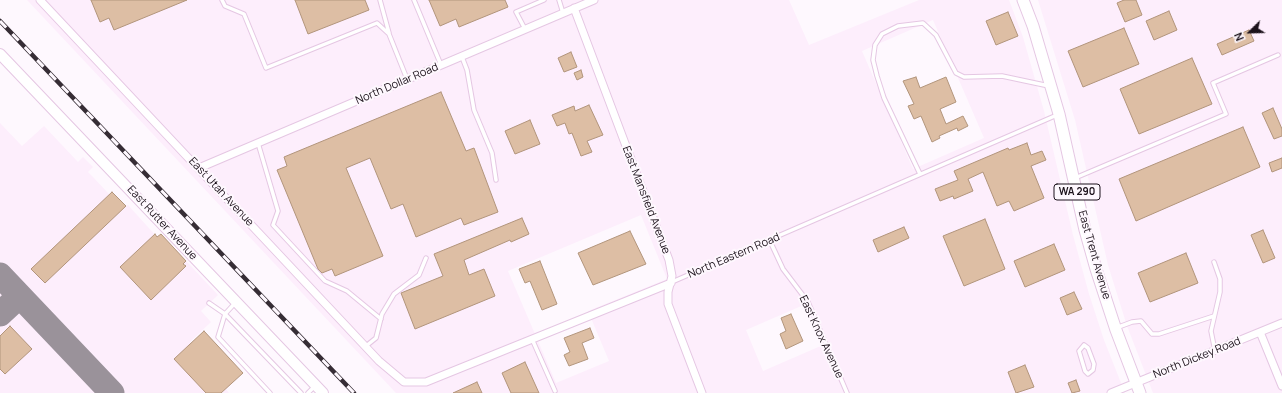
<!DOCTYPE html>
<style>
body{margin:0}
#map{position:relative;width:1282px;height:393px;overflow:hidden;background:#fef8fe;font-family:Manrope,sans-serif}
canvas{display:block}
.north{position:absolute;left:1230px;top:12px;width:40px;height:40px;-webkit-text-stroke:3px #fef8fe;paint-order:stroke;rotate:247deg;font-size:11px;font-weight:700;line-height:16px;text-align:center;color:#1b111a}
.north::after{content:'';display:block;margin:auto;width:14px;height:18px;background:#1b111a;clip-path:polygon(50% 0,100% 100%,50% 72%,0 100%)}
</style>
<div id="map">
<canvas width="1282" height="393"></canvas>
<div class="north">N</div>
</div>
<script>
const g = document.querySelector('canvas').getContext('2d');
g.lineJoin = 'round';
function paint(path, color) {
  g.fillStyle = color;
  g.fill(path, 'evenodd');
}
function shape(rows) {
  const path = new Path2D();
  for (const r of rows) {
    path.moveTo(r[0], r[1]);
    for (let i = 2; i < r.length; i += 2) path.lineTo(r[i], r[i + 1]);
  }
  return path;
}
function strokePath(path, color, width, dash) {
  g.strokeStyle = color;
  g.lineWidth = width;
  g.lineCap = dash ? 'butt' : 'round';
  g.setLineDash(dash || []);
  g.stroke(path);
}
function write(font, color, halo, rows, align = 'center') {
  g.font = font + ' Manrope,sans-serif';
  g.lineWidth = 4;
  g.setLineDash([]);
  g.textBaseline = 'middle';
  g.strokeStyle = halo;
  g.fillStyle = color;
  for (const [text, x, y, turn = 0] of rows) {
    g.save();
    g.translate(x, y);
    g.rotate((+turn || 0) * Math.PI / 180);
    g.textAlign = isNaN(turn) ? turn : align;
    if (halo) g.strokeText(text, 0, 0);
    g.fillText(text, 0, 0);
    g.restore();
  }
}
const built = shape([
 [27,0,789,0,809,45,919,0,1009,0,1023,37,1044,111,1073,235,1089,294,1104,340,1125,393,396,393],
 [933,20,984,138,913,169,862,51],
 [641,215,667,279,588,311,609,361,556,383,508,271],
 [806,304,823,345,763,371,746,330],
 [1038,0,1282,0,1282,393,1153,393,1127,326,1108,265,1075,120],
 [0,123,22,146,44,126,78,162,83,157,93,167,88,172,92,176,109,194,112,192,126,206,128,205,157,237,161,234,218,295,201,311,211,322,190,342,191,343,204,331,243,373,226,389,229,393,0,393]
]);
const taxiway = shape([
 [0,275,112,393],
 [0,314,13,302,15,294,14,290]
]);
const building = shape([
 [91,0,187,0,114,30,109,18,100,22,91,0],
 [295,0,365,0,369,10,308,34,295,0],
 [429,0,505,0,508,7,459,27,456,19,440,26,429,0],
 [1124,0,1136,0,1142,15,1125,22,1117,3,1124,0],
 [1169,11,1177,30,1154,40,1146,21,1169,11],
 [1008,12,1018,36,996,45,986,21,1008,12],
 [1124,28,1139,64,1083,87,1068,51,1124,28],
 [1249,30,1254,41,1222,55,1217,44,1249,30],
 [571,52,577,67,564,72,558,58,571,52],
 [1192,58,1212,104,1139,134,1120,89,1192,58],
 [581,70,583,77,577,80,574,73,581,70],
 [916,77,920,88,946,77,956,102,940,109,946,124,963,116,968,126,958,131,957,128,939,136,940,138,932,142,921,116,914,119,908,106,914,104,903,81,916,77],
 [441,92,466,151,474,148,498,212,464,225,461,218,416,237,403,204,391,209,370,158,346,168,383,256,335,276,332,269,322,273,318,269,277,170,287,166,284,157,441,92],
 [589,105,603,135,587,141,592,152,581,156,572,133,569,134,565,123,557,126,552,115,574,106,575,111,589,105],
 [1273,108,1282,129,1282,136,1274,139,1262,113,1273,108],
 [530,120,540,144,515,154,505,131,530,120],
 [1243,127,1260,167,1136,221,1119,179,1243,127],
 [1027,143,1031,155,1042,151,1046,160,1031,166,1044,198,1014,211,1009,201,997,206,983,172,968,179,973,191,954,199,953,196,940,201,935,189,958,180,954,171,1008,148,1009,150,1027,143],
 [1282,158,1282,168,1272,172,1269,163,1282,158],
 [112,192,126,206,45,283,31,269,112,192],
 [522,218,529,234,511,242,510,240,464,260,469,275,484,269,495,296,415,329,401,293,443,276,434,254,522,218],
 [985,219,1005,269,964,286,943,236,985,219],
 [904,227,909,238,878,252,873,240,904,227],
 [1263,230,1275,258,1263,263,1251,235,1263,230],
 [630,231,646,264,593,285,578,253,630,231],
 [155,234,157,237,161,234,186,261,183,264,186,266,151,300,120,267,155,234],
 [1054,244,1065,270,1025,287,1014,261,1054,244],
 [1186,253,1198,283,1150,302,1138,273,1186,253],
 [540,261,557,304,542,310,530,281,525,283,519,269,540,261],
 [1074,292,1082,309,1067,315,1060,298,1074,292],
 [791,314,803,341,786,349,780,334,786,331,781,318,791,314],
 [10,326,32,349,5,374,0,369,0,336,10,326],
 [590,328,594,338,582,343,588,359,569,366,564,355,570,352,564,338,590,328],
 [204,331,243,373,221,393,206,393,174,359,204,331],
 [525,362,539,393,511,393,502,373,525,362],
 [1025,365,1034,387,1016,393,1008,372,1025,365],
 [1076,380,1080,391,1072,393,1068,383,1076,380],
 [477,382,482,393,453,393,477,382]
]);
const lane = shape([
 [222,0,225,6,244,14,266,68,377,23,389,34,407,79],
 [380,0,389,33],
 [414,0,441,65],
 [559,0,563,13],
 [525,29,516,12,544,0],
 [462,57,467,70,474,110,492,153,496,180],
 [258,143,278,211,273,225,325,281,347,291,381,319],
 [920,174,884,98,877,76,873,60,875,45,882,34,898,26,923,23,936,35,956,73,964,77,1002,76,1049,86],
 [1075,178,1226,114,1213,83,1278,55],
 [770,241,783,269,808,302,847,393],
 [1214,262,1220,279,1220,292,1211,331,1215,351],
 [672,282,1057,115],
 [236,302,225,314,218,337,270,393],
 [209,303,225,314,301,393],
 [1116,328,1132,322,1141,321,1152,334,1159,334,1214,316],
 [532,339,555,391],
 [1084,345,1088,348,1094,364,1093,370,1088,374,1085,371,1079,351,1084,345],
 [366,346,376,338,382,314,394,294,419,275,426,258],
 [308,393,315,386]
]);
const street = shape([
 [40,0,379,361,404,382,426,382,671,283],
 [574,8,669,260,672,276,668,292,668,304,702,393],
 [199,168,594,0],
 [1260,332,1282,386],
 [1111,393,1282,323]
]);
const secondary = shape([
 [0,54,323,393]
]);
const primary = shape([
 [1023,0,1033,26,1059,114,1085,230,1096,269,1116,330,1140,393]
]);
const rail = shape([
 [0,21,354,393]
]);
const shields = [
 [1077,192,46]
];
const shieldNames = [
 ["WA 290",1077,192]
];
const streetNames = [
 ["North Dollar Road",397,84,-23],
 ["East Utah Avenue",221,192,47],
 ["East Mansfield Avenue",646,200,69],
 ["East Rutter Avenue",162,223,47],
 ["East Trent Avenue",1094,255,74],
 ["North Eastern Road",734,256,-23],
 ["East Knox Avenue",821,337,65],
 ["North Dickey Road",1197,358,-22]
];
paint(built, '#fdeefc');
strokePath(taxiway, '#9a929a', 25);
paint(building, '#ddbea4');
strokePath(building, '#b2957c', 1);
strokePath(lane, '#e5c7e3', 5.5);
strokePath(street, '#e5c7e3', 9);
strokePath(secondary, '#e5c7e3', 12);
strokePath(primary, '#e5c7e3', 13);
strokePath(lane, '#fff', 3.5);
strokePath(street, '#fff', 7);
strokePath(secondary, '#fff', 10);
strokePath(primary, '#fff', 11);
strokePath(rail, '#362d35', 4.5);
strokePath(rail, '#fef8fe', 3, [9]);
for (const [x, y, w] of shields) {
  const box = new Path2D();
  box.roundRect(x - w / 2, y - 8, w, 16, 3);
  g.fillStyle = '#fef8fe';
  g.fill(box);
  strokePath(box, '#1b111a', 1);
}
write('bold 10px', '#1b111a', null, shieldNames);
write('11px', '#1b111a', '#fef8fe', streetNames);
</script>
